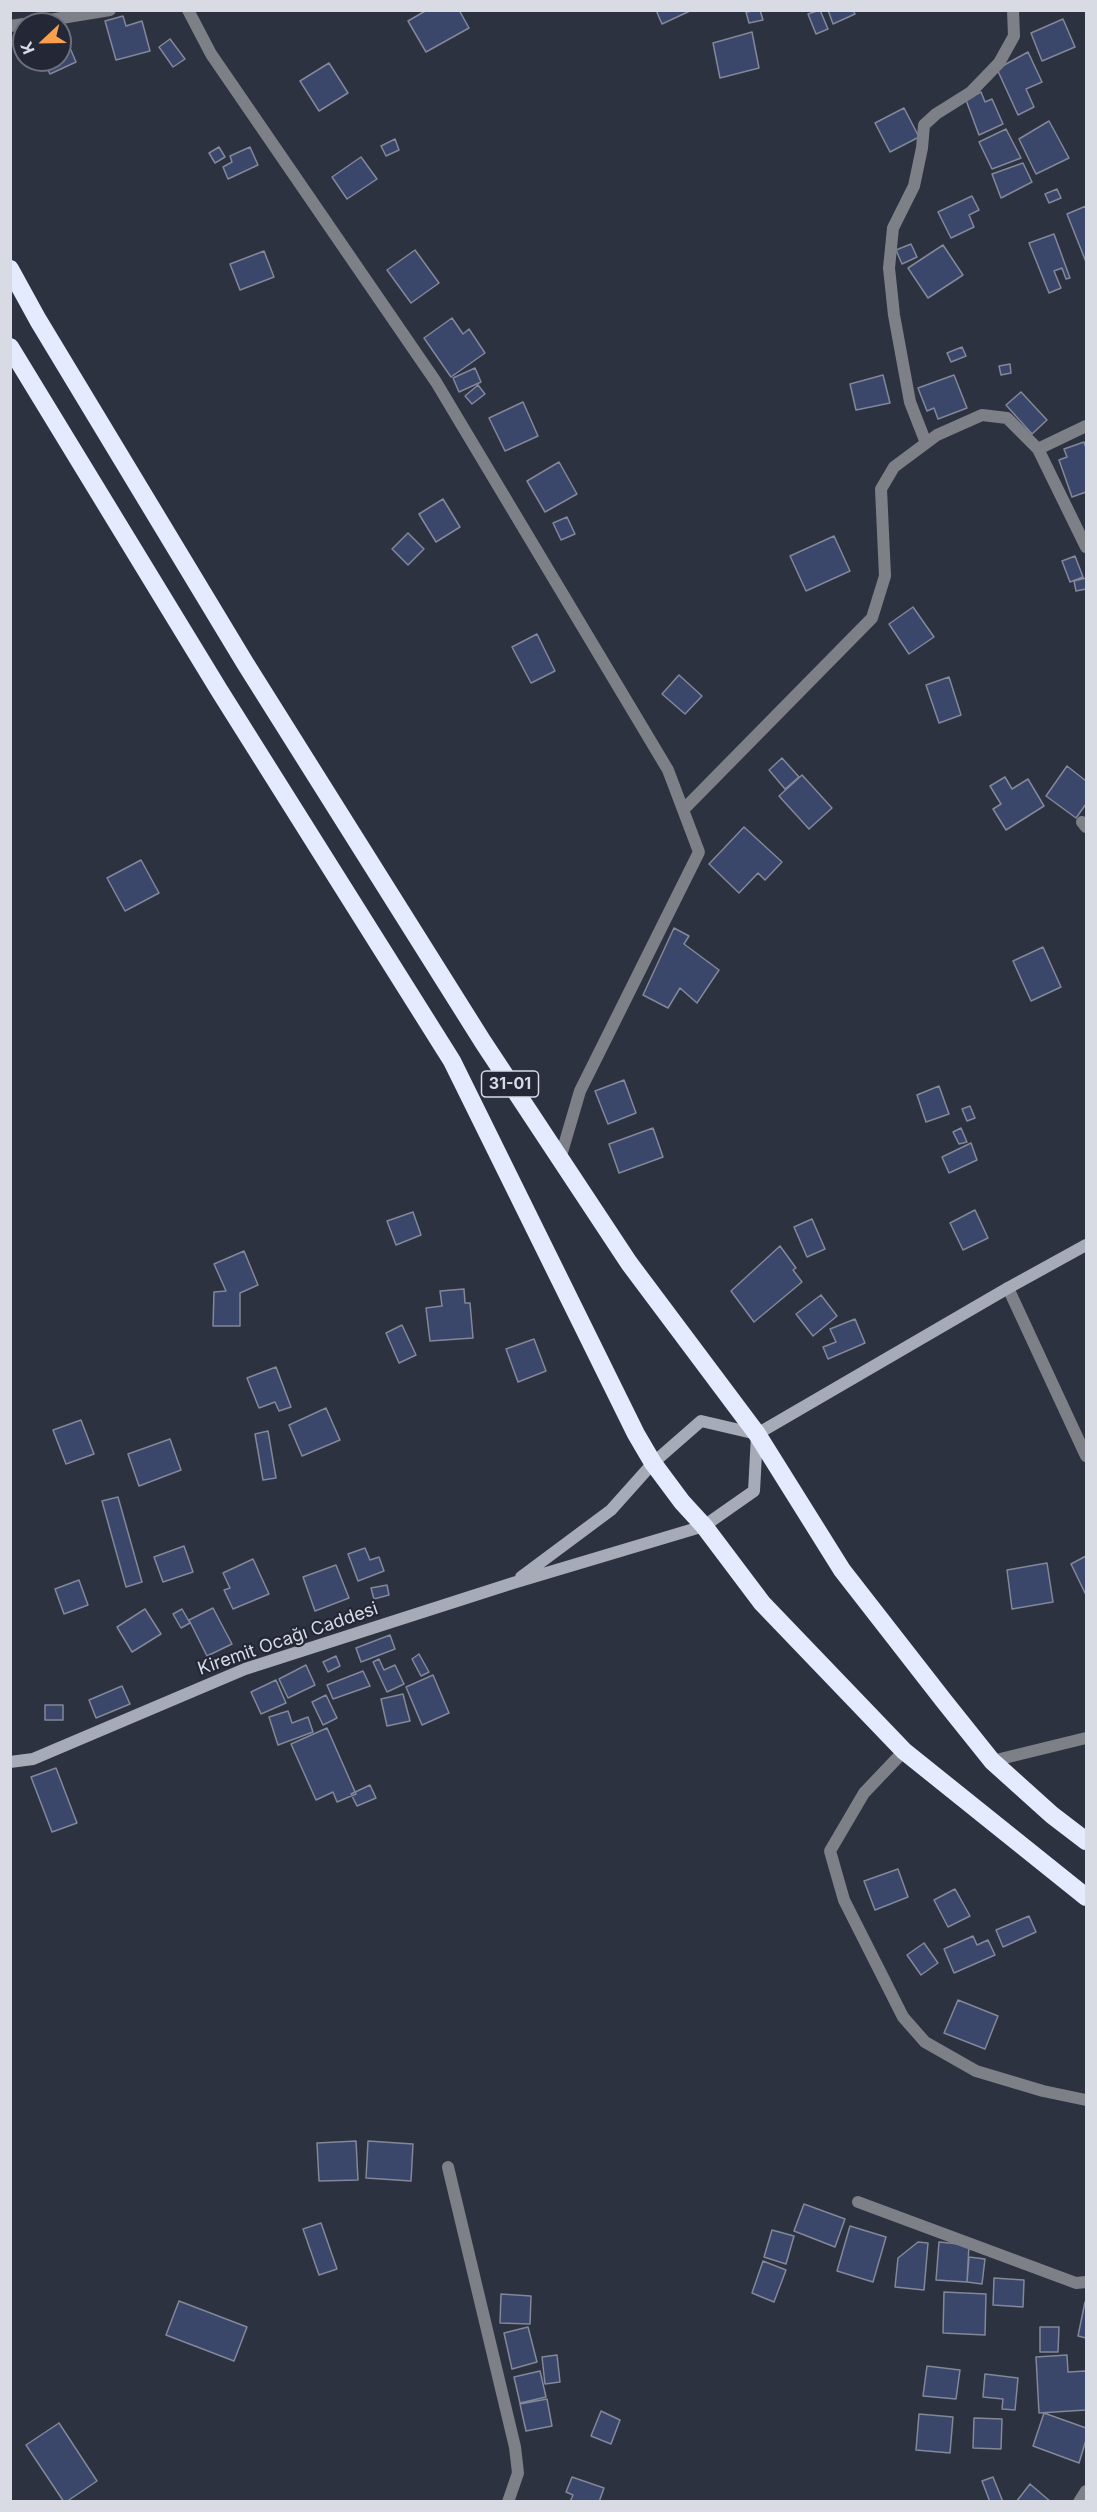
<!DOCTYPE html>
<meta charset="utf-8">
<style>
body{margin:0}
#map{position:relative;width:1097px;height:2512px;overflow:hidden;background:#2d3240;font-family:Inter,sans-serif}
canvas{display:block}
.frame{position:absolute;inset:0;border:12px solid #d8dbe4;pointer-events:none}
.north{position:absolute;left:12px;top:12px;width:60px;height:60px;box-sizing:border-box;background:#242836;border:2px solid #6c707c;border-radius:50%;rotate:248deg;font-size:16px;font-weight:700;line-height:24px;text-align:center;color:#d8dbe4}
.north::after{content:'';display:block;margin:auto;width:21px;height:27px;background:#fa9f4e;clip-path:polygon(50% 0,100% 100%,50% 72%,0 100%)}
</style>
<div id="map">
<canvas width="1097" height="2512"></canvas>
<div class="frame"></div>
<div class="north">K</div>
</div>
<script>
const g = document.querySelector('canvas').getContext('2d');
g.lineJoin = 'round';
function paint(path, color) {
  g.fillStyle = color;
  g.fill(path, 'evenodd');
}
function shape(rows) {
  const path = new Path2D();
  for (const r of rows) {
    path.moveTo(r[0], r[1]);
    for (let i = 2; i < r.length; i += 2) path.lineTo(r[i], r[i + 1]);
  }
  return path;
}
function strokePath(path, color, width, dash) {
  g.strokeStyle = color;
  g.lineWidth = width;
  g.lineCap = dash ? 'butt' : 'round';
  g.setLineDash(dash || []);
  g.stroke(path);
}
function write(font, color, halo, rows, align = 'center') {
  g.font = font + ' Inter,sans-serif';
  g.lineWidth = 4.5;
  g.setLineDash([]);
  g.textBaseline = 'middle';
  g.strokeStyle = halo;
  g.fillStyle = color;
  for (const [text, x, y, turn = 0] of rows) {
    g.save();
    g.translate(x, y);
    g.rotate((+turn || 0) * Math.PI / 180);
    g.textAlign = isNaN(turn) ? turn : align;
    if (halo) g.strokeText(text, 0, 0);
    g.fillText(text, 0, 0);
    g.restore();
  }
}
const building = shape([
 [427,10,459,10,469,28,426,52,408,21,427,10],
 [656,10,692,10,662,24,656,10],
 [760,10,763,20,749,23,746,12,760,10],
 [820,10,828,29,816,34,808,14,820,10],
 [828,10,853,10,855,14,833,24,828,10],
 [123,16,126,26,142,21,150,51,116,60,105,21,123,16],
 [1063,19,1075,47,1042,61,1031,33,1063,19],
 [62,29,76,62,50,74,43,60,60,60,62,29],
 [752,32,759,68,720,78,713,43,752,32],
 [170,39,185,59,173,67,159,47,170,39],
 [1028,52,1042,82,1026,89,1034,107,1018,115,997,69,1028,52],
 [329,63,348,93,319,111,300,81,329,63],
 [981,92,985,102,992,99,1003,124,979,135,966,100,981,92],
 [904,108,919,137,890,152,875,123,904,108],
 [1049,121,1069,158,1036,174,1019,139,1049,121],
 [1006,129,1021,158,992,169,979,142,1006,129],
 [395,139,399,150,386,156,381,146,395,139],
 [219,147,225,157,215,163,209,153,219,147],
 [250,147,258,165,228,179,223,167,232,162,230,156,250,147],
 [361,157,377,179,347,199,332,177,361,157],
 [1023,163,1032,182,1001,198,992,174,1023,163],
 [1057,189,1061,198,1049,203,1045,194,1057,189],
 [972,196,979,210,969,215,974,227,951,238,938,212,972,196],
 [1086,206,1086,262,1067,214,1086,206],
 [1054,234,1070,278,1066,279,1062,268,1054,271,1061,288,1049,293,1029,243,1054,234],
 [911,244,917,257,902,264,896,250,911,244],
 [943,245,963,275,928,298,908,268,943,245],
 [415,250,439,283,411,303,387,270,415,250],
 [264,251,274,277,240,290,230,264,264,251],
 [452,318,463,334,469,329,485,353,451,377,424,338,452,318],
 [962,347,966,356,951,362,947,353,962,347],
 [1010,364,1011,373,1001,375,999,366,1010,364],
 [475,368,481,382,459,392,453,378,475,368],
 [883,375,890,403,856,410,850,384,883,375],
 [954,375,967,408,938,419,934,408,927,411,918,388,954,375],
 [478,385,485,394,472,404,465,396,478,385],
 [1021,392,1047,420,1032,434,1006,405,1021,392],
 [523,402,538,436,505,451,489,418,523,402],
 [1084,442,1086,448,1086,492,1072,497,1059,460,1067,457,1064,449,1084,442],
 [559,462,577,494,545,512,527,481,559,462],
 [443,499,460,527,436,542,419,514,443,499],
 [567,517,575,534,561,540,553,523,567,517],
 [408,533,424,549,408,565,392,549,408,533],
 [834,536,850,571,806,591,790,556,834,536],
 [1075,556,1083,577,1070,582,1062,561,1075,556],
 [1086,578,1086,589,1076,591,1074,581,1086,578],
 [913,607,934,637,909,654,889,624,913,607],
 [537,634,555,671,531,683,512,647,537,634],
 [679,675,702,696,685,714,662,694,679,675],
 [949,677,961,715,939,723,926,685,949,677],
 [782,758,799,777,785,789,769,770,782,758],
 [1067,766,1086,781,1086,804,1076,818,1046,796,1067,766],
 [802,775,832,808,809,829,779,796,802,775],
 [1005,777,1012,789,1028,779,1044,806,1006,830,993,809,1001,804,990,786,1005,777],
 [744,827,782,862,765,880,758,873,739,893,709,864,744,827],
 [141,860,159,893,125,911,107,878,141,860],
 [674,928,689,936,684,944,719,970,697,1003,680,988,668,1008,643,995,674,928],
 [1043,947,1061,987,1031,1001,1013,961,1043,947],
 [624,1080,636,1113,608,1124,595,1091,624,1080],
 [939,1086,949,1114,926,1122,917,1095,939,1086],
 [970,1106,975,1118,967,1121,962,1109,970,1106],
 [653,1128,663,1157,619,1173,609,1144,653,1128],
 [961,1128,967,1142,959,1144,953,1132,961,1128],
 [971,1143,977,1160,949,1173,942,1157,971,1143],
 [975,1210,988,1238,963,1250,950,1223,975,1210],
 [413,1212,421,1235,396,1245,387,1221,413,1212],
 [812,1219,825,1249,807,1257,794,1227,812,1219],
 [780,1246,796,1268,793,1270,802,1282,754,1322,731,1291,780,1246],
 [244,1251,258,1285,240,1293,240,1326,213,1326,214,1292,226,1291,214,1264,244,1251],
 [464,1289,465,1303,470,1303,473,1338,430,1341,426,1308,442,1306,440,1291,464,1289],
 [821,1295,837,1316,813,1336,796,1314,821,1295],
 [855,1319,865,1343,828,1359,823,1347,836,1342,830,1329,855,1319],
 [402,1325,416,1355,399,1363,386,1333,402,1325],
 [534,1339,546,1371,518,1382,506,1349,534,1339],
 [276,1367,291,1407,279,1411,275,1402,259,1408,247,1378,276,1367],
 [326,1408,340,1440,302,1456,289,1425,326,1408],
 [81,1420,94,1454,66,1464,53,1430,81,1420],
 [268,1431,276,1478,263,1480,255,1434,268,1431],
 [170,1439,181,1470,139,1486,128,1454,170,1439],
 [118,1497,142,1582,126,1587,102,1501,118,1497],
 [184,1546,193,1572,163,1582,154,1557,184,1546],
 [365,1548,370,1560,379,1557,384,1571,358,1581,348,1554,365,1548],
 [1086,1556,1086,1595,1071,1564,1086,1556],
 [253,1559,269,1594,233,1609,224,1590,230,1588,223,1573,253,1559],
 [1047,1563,1053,1602,1012,1609,1007,1570,1047,1563],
 [336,1565,349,1598,315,1611,303,1577,336,1565],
 [79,1580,88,1605,64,1614,55,1589,79,1580],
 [387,1585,389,1595,374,1599,371,1588,387,1585],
 [213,1608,232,1644,207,1656,189,1620,213,1608],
 [145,1609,161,1634,132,1652,117,1627,145,1609],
 [182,1609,190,1623,181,1628,173,1614,182,1609],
 [390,1635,395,1649,361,1662,356,1648,390,1635],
 [419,1654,429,1672,421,1676,412,1659,419,1654],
 [336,1656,340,1666,328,1672,323,1662,336,1656],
 [379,1659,384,1670,395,1665,404,1684,387,1692,373,1662,379,1659],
 [306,1665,315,1685,288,1698,279,1679,306,1665],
 [363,1671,370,1686,333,1699,327,1685,363,1671],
 [433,1675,449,1713,422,1725,406,1687,433,1675],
 [276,1680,286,1703,261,1714,251,1692,276,1680],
 [122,1686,130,1704,96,1718,89,1700,122,1686],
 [403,1694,410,1721,387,1726,381,1699,403,1694],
 [326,1695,337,1718,323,1725,312,1702,326,1695],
 [45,1705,63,1705,63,1720,45,1720,45,1705],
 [288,1711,292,1723,308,1717,313,1732,278,1745,269,1717,288,1711],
 [327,1728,356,1794,337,1802,333,1792,316,1800,291,1744,327,1728],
 [56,1768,77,1823,52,1832,31,1777,56,1768],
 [370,1785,376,1798,357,1806,351,1794,370,1785],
 [898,1869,908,1897,875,1910,864,1881,898,1869],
 [955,1889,970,1916,948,1927,934,1900,955,1889],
 [1029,1916,1036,1932,1003,1947,996,1930,1029,1916],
 [973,1936,977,1945,988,1940,995,1955,954,1973,944,1949,973,1936],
 [924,1943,938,1963,921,1975,907,1955,924,1943],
 [958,2000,998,2016,985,2049,944,2033,958,2000],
 [356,2141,358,2180,319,2181,317,2143,356,2141],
 [368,2141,413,2144,411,2181,366,2178,368,2141],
 [804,2204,845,2219,835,2247,794,2231,804,2204],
 [321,2223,337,2269,319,2275,303,2229,321,2223],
 [850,2226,886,2237,873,2282,837,2271,850,2226],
 [772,2230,794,2236,786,2264,764,2257,772,2230],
 [918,2242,928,2243,924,2290,895,2287,898,2258,918,2242],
 [939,2242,969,2245,967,2282,936,2280,939,2242],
 [969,2257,985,2259,982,2284,967,2282,969,2257],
 [763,2261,786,2270,774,2302,752,2293,763,2261],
 [994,2278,1024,2280,1023,2307,993,2305,994,2278],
 [944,2292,986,2294,985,2335,943,2333,944,2292],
 [501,2294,531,2296,530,2324,500,2323,501,2294],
 [179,2301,247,2327,234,2361,166,2335,179,2301],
 [1085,2302,1086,2302,1086,2338,1078,2336,1085,2302],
 [528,2327,537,2362,512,2369,504,2333,528,2327],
 [1040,2327,1059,2327,1058,2352,1040,2352,1040,2327],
 [557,2355,560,2382,545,2384,542,2357,557,2355],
 [1067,2355,1068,2372,1086,2371,1086,2410,1039,2413,1036,2357,1067,2355],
 [927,2366,960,2370,956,2399,923,2396,927,2366],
 [540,2371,546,2397,520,2403,514,2377,540,2371],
 [985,2374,1018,2378,1015,2410,1002,2409,1003,2399,983,2397,985,2374],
 [547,2399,552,2426,526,2431,520,2404,547,2399],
 [601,2411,620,2420,611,2444,591,2436,601,2411],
 [1044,2413,1086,2428,1086,2440,1079,2463,1033,2446,1044,2413],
 [919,2414,953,2417,950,2453,916,2450,919,2414],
 [974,2418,1002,2419,1001,2449,973,2448,974,2418],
 [59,2423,97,2481,66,2502,64,2502,26,2445,59,2423],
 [572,2477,604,2488,599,2502,570,2502,573,2495,566,2492,572,2477],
 [993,2477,1003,2502,990,2502,982,2481,993,2477],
 [1030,2484,1051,2502,1016,2502,1030,2484]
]);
const street = shape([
 [188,10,211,54,436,382,668,770,699,852,580,1091,560,1159],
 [25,24,110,10],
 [10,26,24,24],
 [926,443,910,402,894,315,889,268,893,228,914,186,922,148,924,125,936,114,971,92,999,63,1014,36,1013,10],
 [1038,449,1086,426],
 [683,810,872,618,885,576,881,489,894,467,937,435,982,415,1007,418,1038,449,1086,547],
 [1082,822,1086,827],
 [1008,1288,1086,1456],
 [904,1751,864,1793,830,1851,844,1900,903,2017,925,2042,976,2071,1043,2091,1086,2100],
 [992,1761,1086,1738],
 [448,2167,515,2447,518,2473,508,2502],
 [858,2202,1076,2283,1086,2282],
 [1079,2502,1086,2491]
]);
const secondary = shape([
 [521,1577,611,1510,653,1463,701,1421,757,1434,1008,1288,1086,1245],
 [10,1762,33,1759,245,1669,513,1583,704,1526,754,1491,757,1435]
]);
const highway = shape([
 [10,269,38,320,245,663,483,1042,629,1263,757,1434,842,1570,944,1701,992,1761,1052,1815,1086,1841],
 [10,347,219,690,452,1061,636,1434,653,1463,682,1502,704,1526,762,1603,904,1751,1086,1897]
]);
const shields = [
 [510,1084,57]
];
const shieldNames = [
 ["31-01",510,1084]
];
const streetNames = [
 ["Kiremit Ocağı Caddesi",288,1639,-19]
];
paint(building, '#3b466b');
strokePath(building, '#828899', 1.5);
strokePath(street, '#7d8087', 12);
strokePath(secondary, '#a7abb7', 12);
strokePath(highway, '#e5ebfe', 18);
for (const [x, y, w] of shields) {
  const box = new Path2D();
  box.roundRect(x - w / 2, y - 13, w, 26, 4.5);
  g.fillStyle = '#242836';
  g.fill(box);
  strokePath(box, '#d8dbe4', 1.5);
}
write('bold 16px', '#d8dbe4', null, shieldNames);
write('18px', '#d8dbe4', '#242836', streetNames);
</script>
